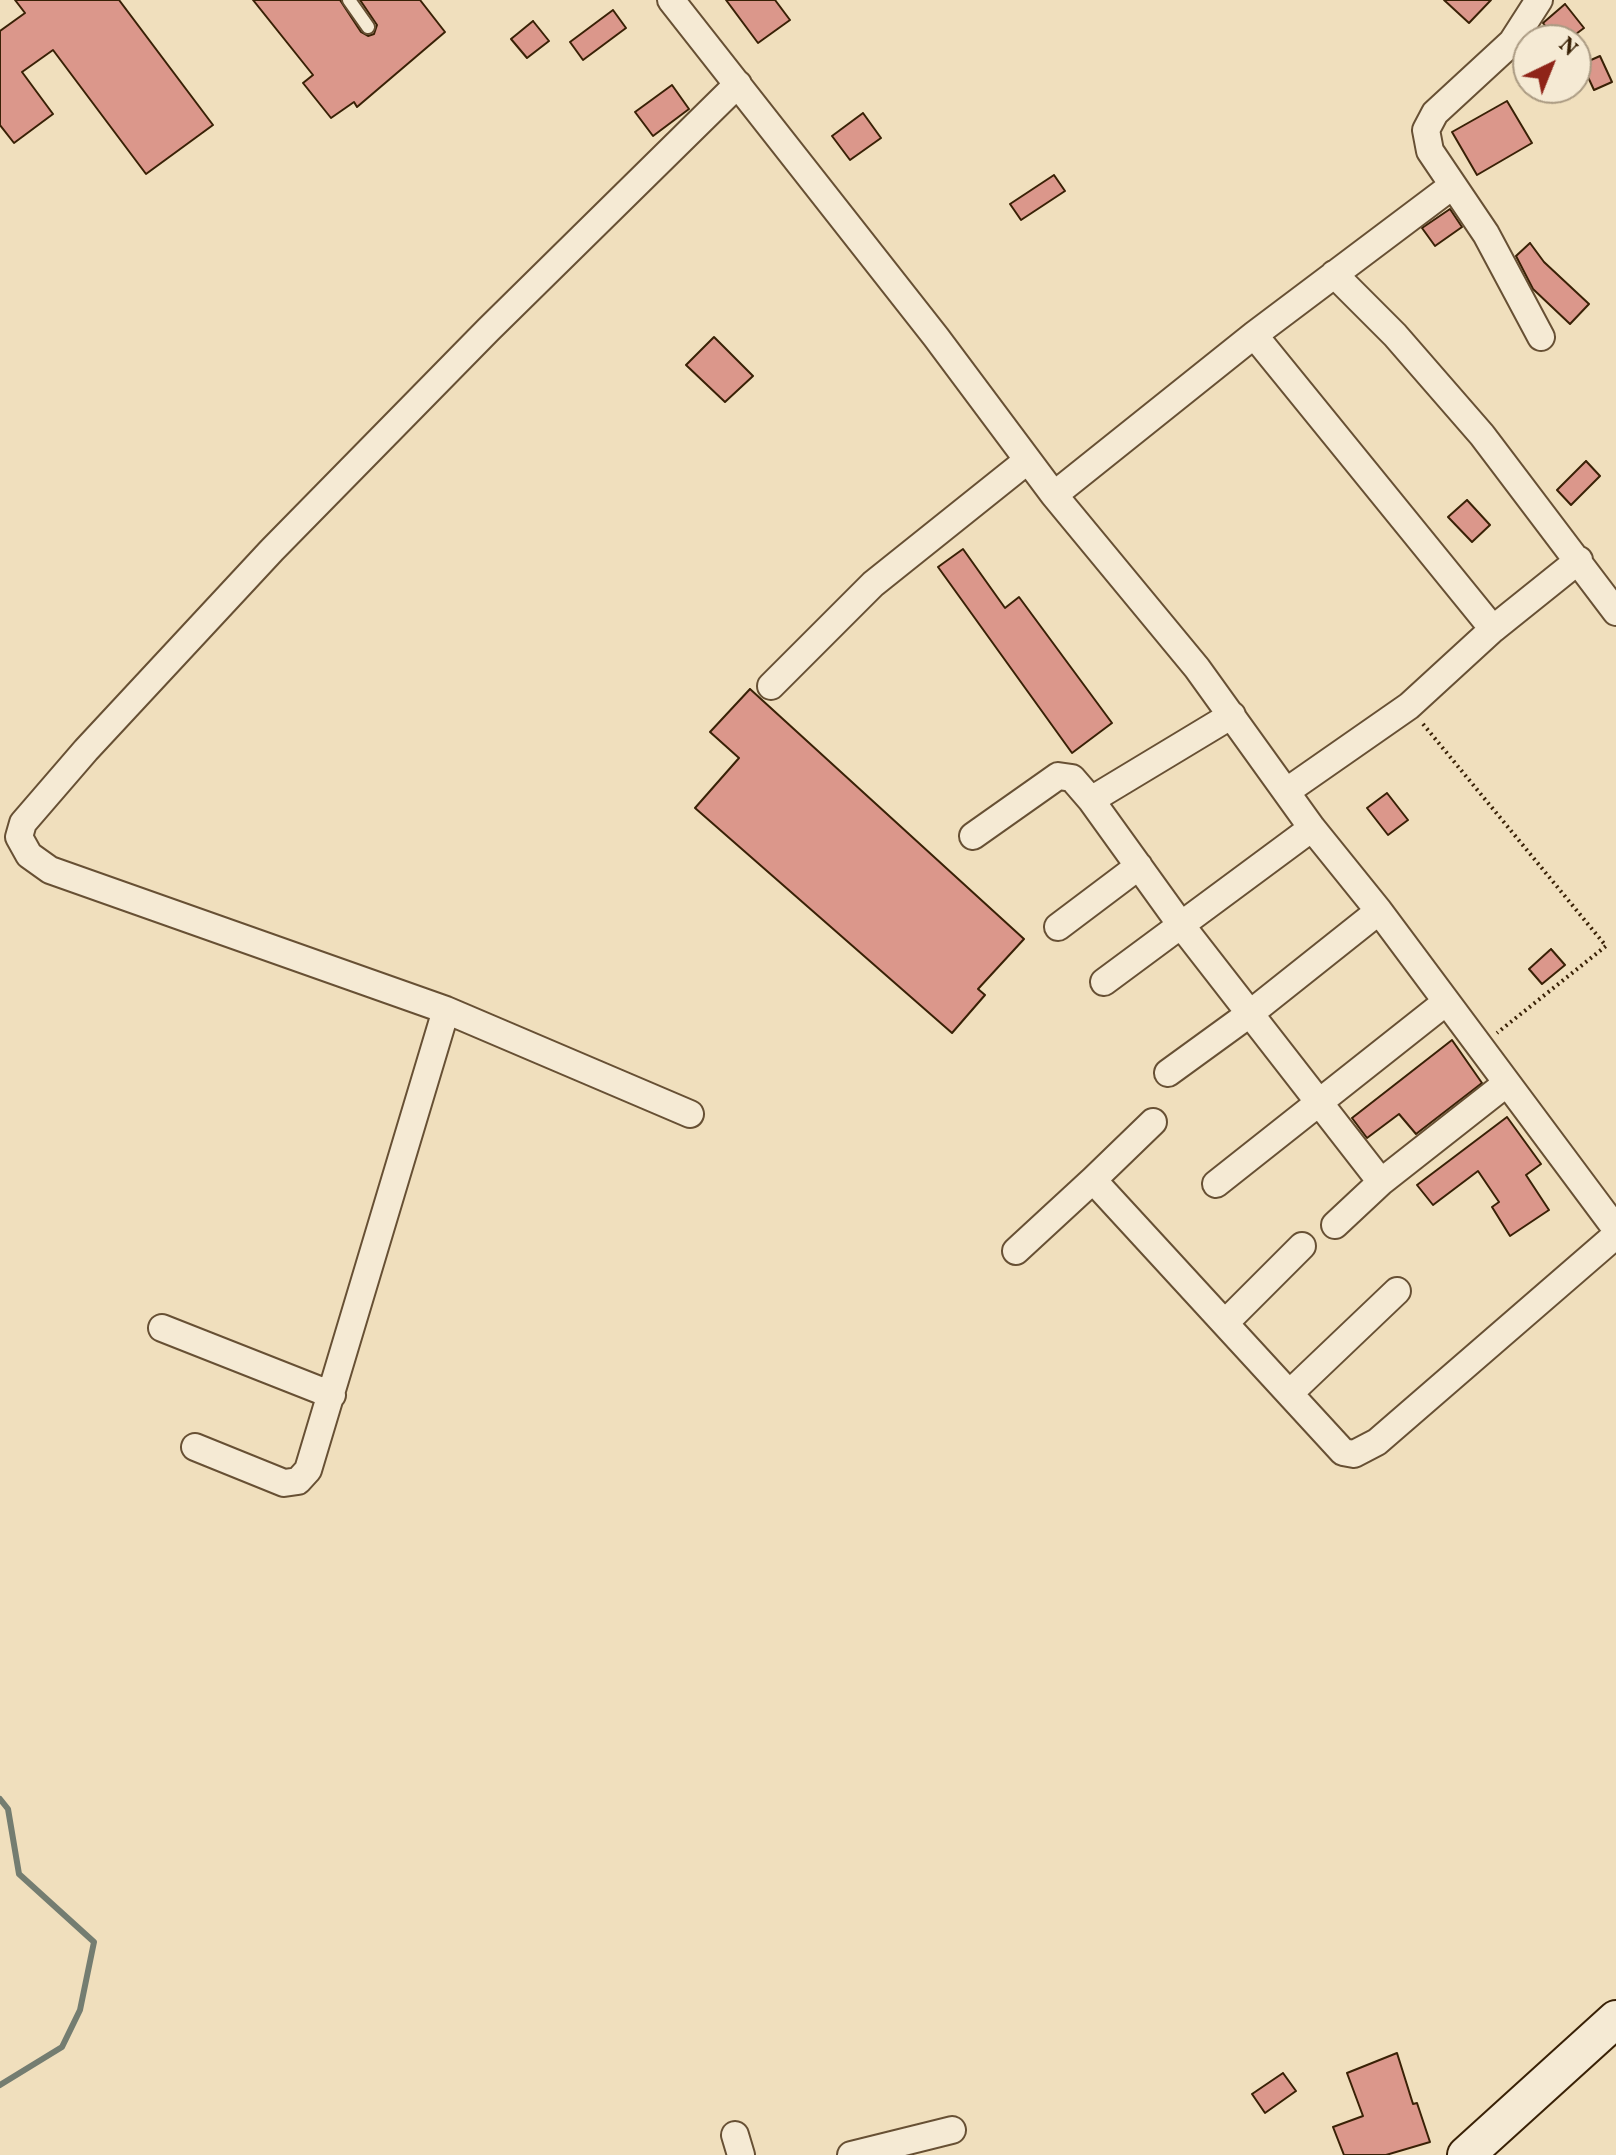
<!DOCTYPE html>
<style>
body{margin:0}
#map{position:relative;width:1616px;height:2155px;overflow:hidden;background:#f0dfbd;font-family:Vollkorn,serif}
canvas{display:block}
.north{position:absolute;left:1512px;top:24px;width:80px;height:80px;box-sizing:border-box;background:#f5ead4;border:2px solid #aa9a82;border-radius:50%;rotate:43deg;font-size:22px;font-weight:700;line-height:32px;text-align:center;color:#392106}
.north::after{content:'';display:block;margin:auto;width:28px;height:36px;background:#8f2418;clip-path:polygon(50% 0,100% 100%,50% 72%,0 100%)}
</style>
<div id="map">
<canvas width="1616" height="2155"></canvas>
<div class="north">N</div>
</div>
<script>
const g = document.querySelector('canvas').getContext('2d');
g.lineJoin = 'round';
function shape(rows) {
  const path = new Path2D();
  for (const r of rows) {
    path.moveTo(r[0], r[1]);
    for (let i = 2; i < r.length; i += 2) path.lineTo(r[i], r[i + 1]);
  }
  return path;
}
function strokePath(path, color, width, dash) {
  g.strokeStyle = color;
  g.lineWidth = width;
  g.lineCap = dash ? 'butt' : 'round';
  g.setLineDash(dash || []);
  g.stroke(path);
}
function paint(path, color) {
  g.fillStyle = color;
  g.fill(path, 'evenodd');
}
const stream = shape([
 [0,1799,8,1809,19,1874,94,1942,80,2010,62,2047,0,2085]
]);
const building = shape([
 [15,0,119,0,213,125,146,174,53,50,22,72,53,114,14,143,0,125,0,31,25,13,15,0],
 [253,0,340,0,361,32,368,36,374,34,377,25,360,0,420,0,445,32,357,107,354,102,331,118,303,83,313,75,253,0],
 [726,0,775,0,790,20,758,43,726,0],
 [1444,0,1491,0,1469,23,1444,0],
 [1565,4,1584,28,1568,40,1556,40,1543,23,1565,4],
 [613,10,626,28,583,60,570,42,613,10],
 [533,21,549,41,527,58,511,39,533,21],
 [1600,56,1612,82,1594,90,1582,64,1600,56],
 [672,85,689,109,653,136,635,112,672,85],
 [1507,101,1532,143,1477,175,1452,132,1507,101],
 [863,113,881,138,850,160,832,136,863,113],
 [1054,175,1065,191,1021,220,1010,204,1054,175],
 [1450,209,1462,227,1435,246,1422,228,1450,209],
 [1530,243,1544,262,1589,304,1570,324,1533,289,1516,256,1530,243],
 [714,337,753,376,725,402,686,365,714,337],
 [1586,461,1600,476,1571,505,1557,490,1586,461],
 [1467,500,1490,525,1472,542,1448,517,1467,500],
 [963,549,1005,608,1019,597,1112,723,1072,753,938,567,963,549],
 [750,689,1024,939,978,989,985,995,952,1033,695,808,739,758,710,732,750,689],
 [1387,793,1408,820,1388,835,1367,808,1387,793],
 [1551,949,1565,965,1542,984,1529,969,1551,949],
 [1452,1040,1482,1083,1416,1134,1399,1114,1367,1138,1352,1118,1452,1040],
 [1507,1117,1541,1164,1526,1175,1549,1210,1510,1236,1492,1207,1499,1202,1478,1171,1433,1205,1417,1185,1507,1117],
 [1397,2053,1413,2104,1417,2103,1430,2142,1386,2155,1344,2155,1333,2127,1363,2116,1347,2073,1397,2053],
 [1283,2073,1296,2091,1265,2113,1252,2094,1283,2073]
]);
const path = shape([
 [1423,724,1606,946,1497,1033]
]);
const service = shape([
 [349,0,368,27]
]);
const minor = shape([
 [671,0,936,337,1054,495,1197,668,1312,828,1379,911,1616,1229],
 [1539,0,1512,42,1435,113,1426,130,1430,151,1486,234,1541,337],
 [1334,274,1395,335,1482,435,1616,612],
 [1254,335,1493,629],
 [1054,495,1254,335,1452,186],
 [771,686,873,584,1028,460],
 [1232,715,1091,800,1181,925,1381,1182],
 [1287,791,1409,706,1493,629,1579,560],
 [973,836,1058,776,1072,778,1091,800],
 [1058,927,1139,866],
 [1104,982,1312,828],
 [1168,1073,1252,1012,1379,911],
 [690,1114,446,1010,50,870,29,855,19,837,23,823,86,750,272,550,488,330,738,84],
 [1153,1122,1093,1180,1343,1452,1354,1454,1377,1442,1616,1235],
 [1216,1184,1446,1002],
 [1335,1225,1381,1182,1507,1083],
 [1016,1251,1093,1180],
 [1226,1322,1302,1246],
 [162,1328,332,1395],
 [1291,1392,1397,1291],
 [195,1447,284,1483,298,1481,308,1470,446,1010],
 [735,2135,741,2155],
 [851,2155,952,2130]
]);
const secondary = shape([
 [1466,2155,1616,2019]
]);
strokePath(stream, '#747d71', 6);
paint(building, '#db978b');
strokePath(building, '#392106', 2);
strokePath(service, '#675034', 16);
strokePath(minor, '#675034', 30);
strokePath(secondary, '#392106', 40);
strokePath(path, '#392106', 4, [2, 4]);
strokePath(service, '#f5ead4', 12);
strokePath(minor, '#f5ead4', 26);
strokePath(secondary, '#f5ead4', 36);
</script>
